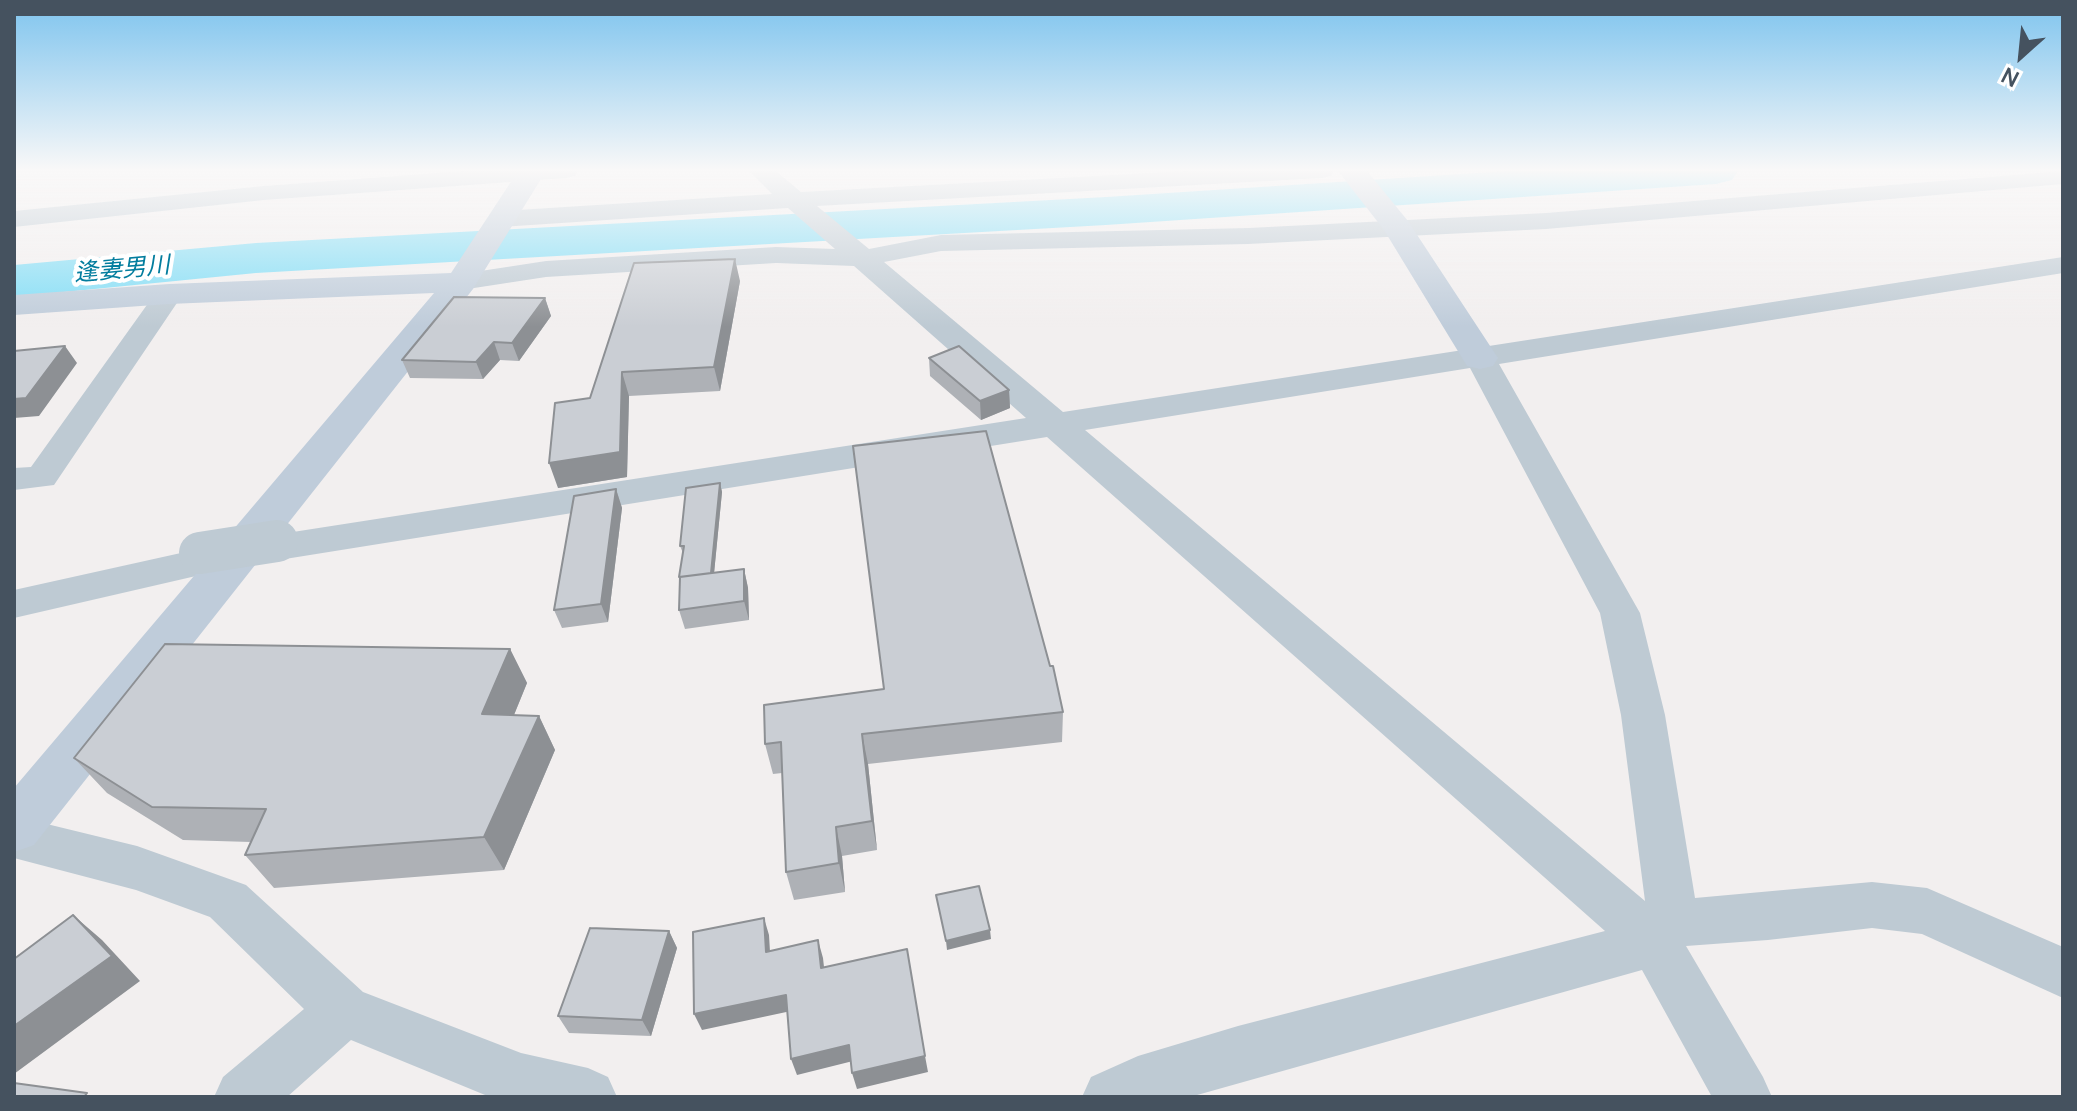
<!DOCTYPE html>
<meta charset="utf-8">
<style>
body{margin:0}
#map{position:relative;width:2077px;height:1111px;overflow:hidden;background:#f2efef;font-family:Manrope,sans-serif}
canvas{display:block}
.frame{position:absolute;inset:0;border:16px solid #45525f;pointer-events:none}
.north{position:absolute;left:1981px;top:16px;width:80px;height:80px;-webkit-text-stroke:6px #fff;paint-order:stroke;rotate:207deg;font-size:22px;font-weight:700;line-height:32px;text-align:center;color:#45525f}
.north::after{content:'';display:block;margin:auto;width:28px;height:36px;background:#45525f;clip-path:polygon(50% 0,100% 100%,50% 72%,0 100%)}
</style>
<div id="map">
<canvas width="2077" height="1111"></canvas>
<div class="frame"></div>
<div class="north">N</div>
</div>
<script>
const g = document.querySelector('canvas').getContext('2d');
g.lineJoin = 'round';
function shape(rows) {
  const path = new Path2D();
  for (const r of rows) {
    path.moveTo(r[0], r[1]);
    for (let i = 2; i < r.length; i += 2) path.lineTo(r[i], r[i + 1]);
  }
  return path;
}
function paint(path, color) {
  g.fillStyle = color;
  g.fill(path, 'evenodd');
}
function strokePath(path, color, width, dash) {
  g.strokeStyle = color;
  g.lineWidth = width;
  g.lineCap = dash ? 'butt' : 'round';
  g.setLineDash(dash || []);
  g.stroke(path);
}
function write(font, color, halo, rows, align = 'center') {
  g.font = font + ' Manrope,"Noto Sans JP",sans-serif';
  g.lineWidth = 8;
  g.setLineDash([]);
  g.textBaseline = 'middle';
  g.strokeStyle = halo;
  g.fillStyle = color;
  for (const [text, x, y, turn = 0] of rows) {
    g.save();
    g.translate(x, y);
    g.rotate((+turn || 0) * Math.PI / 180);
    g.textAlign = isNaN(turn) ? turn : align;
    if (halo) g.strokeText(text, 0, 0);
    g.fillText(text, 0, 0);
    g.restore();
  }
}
const river = shape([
 [1507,171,1738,171,1732,180,1716,184,1106,225,256,273,14,297,14,265,256,243,1106,197,1507,171]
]);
const street = shape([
 [464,171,578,171,575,176,566,178,264,200,14,227,14,211,264,186,464,171],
 [749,171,776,171,801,192,1187,171,1334,171,1331,176,1322,178,817,206,869,249,941,235,1248,228,1546,213,2063,171,2063,184,1546,229,1248,244,941,251,884,262,1063,412,2063,257,2063,273,1499,364,1640,613,1665,715,1695,898,1872,882,1927,888,2063,947,2063,998,1922,934,1872,928,1768,940,1686,946,1763,1077,1772,1097,1712,1097,1642,970,1190,1097,1082,1097,1091,1077,1138,1056,1238,1026,1605,931,1047,437,235,567,14,618,14,590,235,541,1026,418,854,266,776,263,546,277,461,290,451,288,447,282,451,276,461,274,546,261,776,247,835,249,788,208,501,227,492,224,488,219,492,214,501,211,772,194,749,171],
 [1470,368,1600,613,1621,715,1645,901,1085,430,1470,368],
 [169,285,179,288,183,294,54,485,14,490,14,468,31,467,159,288,169,285],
 [14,816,137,846,246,885,363,992,521,1053,588,1068,608,1077,617,1097,490,1097,351,1040,287,1097,214,1097,223,1077,304,1009,210,917,136,890,14,858,14,816]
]);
const secondary = shape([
 [518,171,546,171,473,289,34,845,14,852,14,788,434,293,169,304,14,315,14,295,169,284,451,273,518,171],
 [1338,171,1367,171,1408,221,1498,358,1493,366,1480,369,1467,366,1384,230,1338,171]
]);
const streetBridge = shape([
 [200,553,277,541]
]);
const wall = shape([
 [740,281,720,391,629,396,627,477,558,488,590,398],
 [545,298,551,316,519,361,500,360,483,379,410,378,402,360],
 [929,358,1009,390,1010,408,981,420,930,376],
 [720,483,722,492,714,573,744,569,748,588,749,620,685,629,679,610,680,581,679,577,683,553,680,546],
 [616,489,622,508,608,622,562,628,554,610],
 [510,649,527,683,514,715,539,716,555,750,504,870,274,888,245,855,251,842,183,840,107,793,74,758],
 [1063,712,1062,742,868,764,877,850,842,856,845,892,794,900,786,872,782,773,773,774,765,744],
 [669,931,677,948,651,1036,569,1033,558,1016]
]);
const shadedWall = shape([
 [735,259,740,281,720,391,714,367],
 [545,298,551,316,519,361,512,343],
 [494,342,500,360,483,379,476,362],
 [65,346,77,363,39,416,14,418,14,399],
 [622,372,629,396,627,477,558,488,549,463],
 [1009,390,1010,408,981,420,980,401],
 [720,483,722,492,713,584,710,575],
 [616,489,622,508,608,622,601,604],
 [744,569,748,588,749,620,744,601],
 [510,649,527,683,500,749,482,714],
 [539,716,555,750,504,870,484,837],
 [862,734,868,764,877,850,872,821],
 [836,827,842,856,845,892,839,863],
 [73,915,102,940,140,981,14,1074,14,1026],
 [764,918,769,935,771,969,766,952],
 [990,930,991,939,947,950,946,941],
 [669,931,677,948,651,1036,642,1020],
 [818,940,823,958,826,985,821,968],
 [786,995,791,1011,702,1030,694,1014],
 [849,1045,853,1061,797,1075,791,1059],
 [925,1056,928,1072,857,1089,852,1073]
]);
const building = shape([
 [735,259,714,367,622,372,620,452,549,463,555,403,590,398,634,263,735,259],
 [454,297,545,298,512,343,494,342,476,362,402,360,454,297],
 [65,346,26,398,14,399,14,351,65,346],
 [959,346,1009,390,980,401,929,358,959,346],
 [986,431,1050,666,1053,666,1063,712,862,734,872,821,836,827,839,863,786,872,781,742,765,744,764,705,884,689,853,446,986,431],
 [720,483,711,573,679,577,684,546,680,546,686,488,720,483],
 [616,489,601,604,554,610,574,496,616,489],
 [744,569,744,601,679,610,680,577,744,569],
 [165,644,510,649,482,714,539,716,484,837,245,855,266,809,152,807,74,758,165,644],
 [979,886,990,930,946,941,936,895,979,886],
 [73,915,112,956,14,1026,14,959,73,915],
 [764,918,766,952,818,940,821,968,907,949,925,1056,852,1073,849,1045,791,1059,786,995,694,1014,693,932,764,918],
 [590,928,669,931,642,1020,558,1016,590,928],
 [14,1083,87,1093,84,1097,14,1097,14,1083]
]);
const farWaternames = [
 ["逢妻男川",122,270,-5]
];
paint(river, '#80ddf6');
paint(street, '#becad3');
paint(secondary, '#bfccda');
strokePath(streetBridge, '#becad3', 42);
paint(wall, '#aeb1b6');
paint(shadedWall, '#8d9094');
paint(building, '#caced4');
strokePath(building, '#8d9094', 2);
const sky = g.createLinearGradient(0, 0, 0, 327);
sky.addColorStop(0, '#7ec4ee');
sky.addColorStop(0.52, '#f9f8f8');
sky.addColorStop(1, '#f9f8f800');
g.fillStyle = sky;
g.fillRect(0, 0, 2077, 327);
write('italic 24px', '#037d9e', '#fff', farWaternames);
</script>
